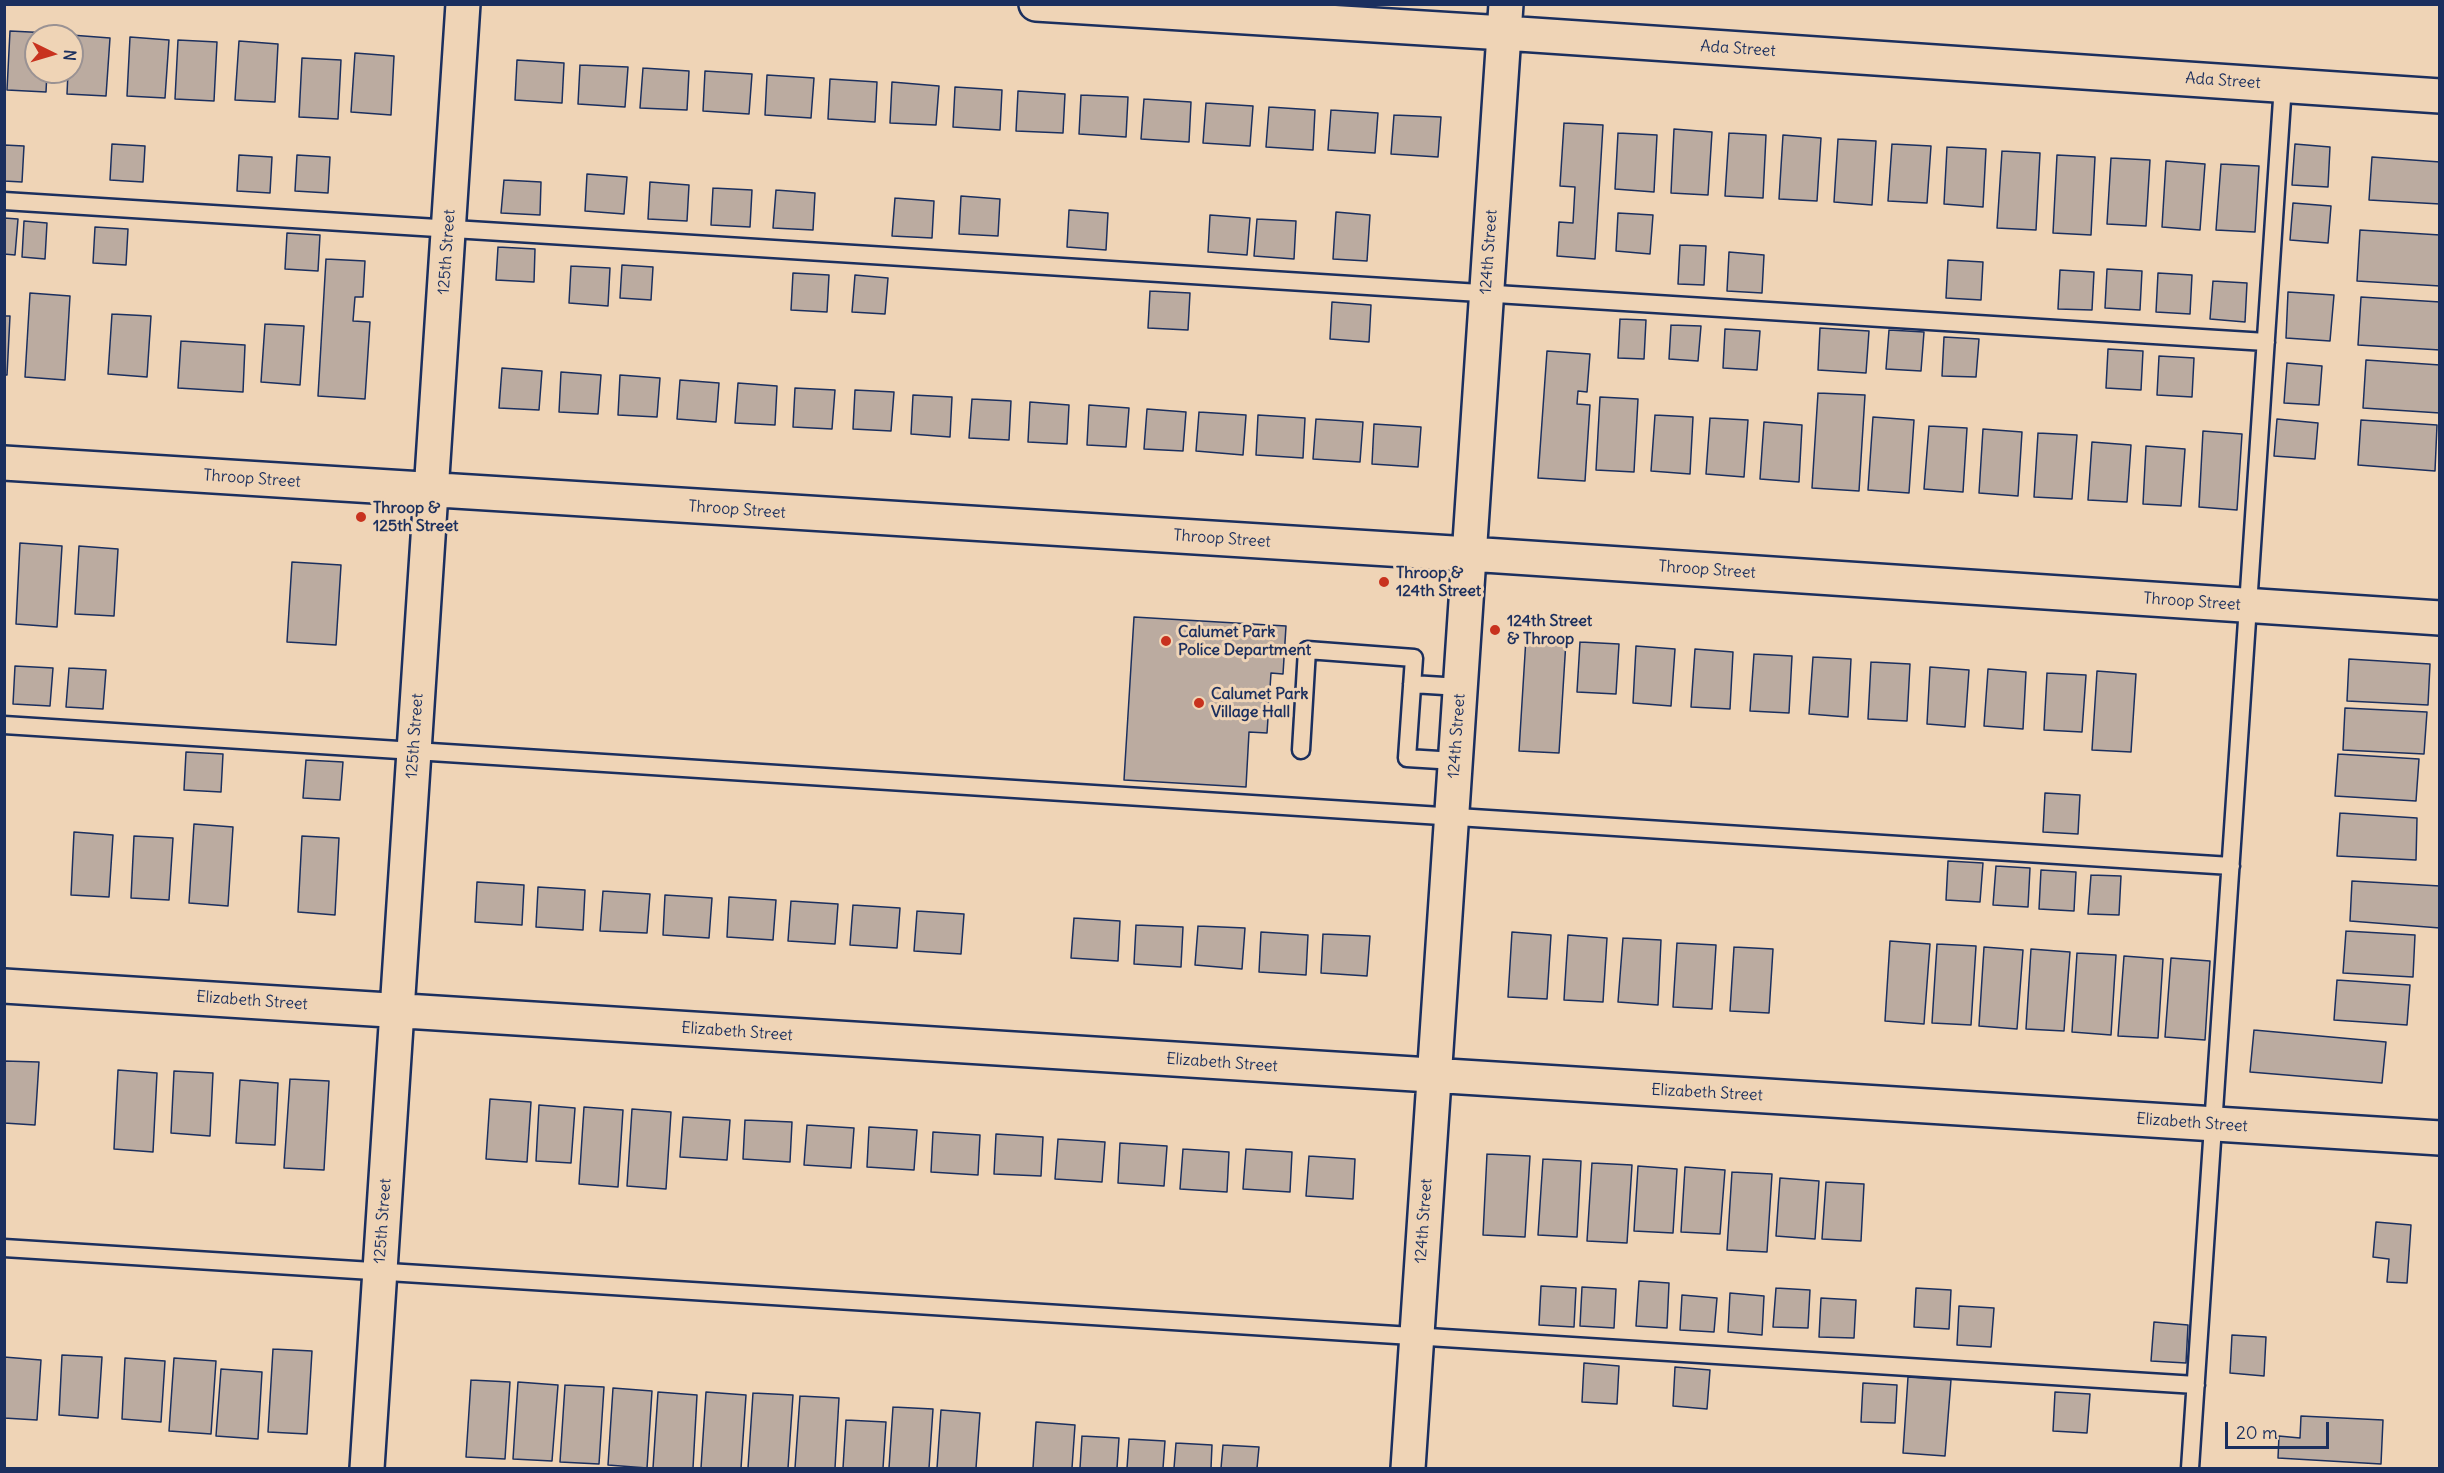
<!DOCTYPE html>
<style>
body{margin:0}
#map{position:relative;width:2444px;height:1473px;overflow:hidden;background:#efd4b6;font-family:Delius,sans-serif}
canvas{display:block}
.frame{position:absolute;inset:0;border:6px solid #1b2f5e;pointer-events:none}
.north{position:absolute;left:24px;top:24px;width:60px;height:60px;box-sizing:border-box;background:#efd4b6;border:2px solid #9a9293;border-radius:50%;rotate:95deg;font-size:16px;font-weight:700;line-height:24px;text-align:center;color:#1b2f5e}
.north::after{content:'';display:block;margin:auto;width:21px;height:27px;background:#c8321e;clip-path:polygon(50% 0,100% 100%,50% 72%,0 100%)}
.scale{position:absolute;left:2225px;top:1422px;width:104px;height:27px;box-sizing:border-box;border:3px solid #1b2f5e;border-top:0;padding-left:8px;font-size:18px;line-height:21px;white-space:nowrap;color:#1b2f5e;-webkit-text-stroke:4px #efd4b6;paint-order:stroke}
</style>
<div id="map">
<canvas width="2444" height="1473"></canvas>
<div class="frame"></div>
<div class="north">N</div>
<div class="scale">20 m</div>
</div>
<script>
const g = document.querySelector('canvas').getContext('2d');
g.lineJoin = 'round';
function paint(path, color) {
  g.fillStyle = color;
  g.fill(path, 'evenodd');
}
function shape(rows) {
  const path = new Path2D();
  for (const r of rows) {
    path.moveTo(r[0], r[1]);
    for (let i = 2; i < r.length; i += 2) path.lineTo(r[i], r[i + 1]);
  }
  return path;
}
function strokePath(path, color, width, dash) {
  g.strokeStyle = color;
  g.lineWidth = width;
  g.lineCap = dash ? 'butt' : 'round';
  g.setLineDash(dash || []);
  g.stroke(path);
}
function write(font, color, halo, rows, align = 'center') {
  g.font = font + ' Delius,sans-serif';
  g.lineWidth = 6;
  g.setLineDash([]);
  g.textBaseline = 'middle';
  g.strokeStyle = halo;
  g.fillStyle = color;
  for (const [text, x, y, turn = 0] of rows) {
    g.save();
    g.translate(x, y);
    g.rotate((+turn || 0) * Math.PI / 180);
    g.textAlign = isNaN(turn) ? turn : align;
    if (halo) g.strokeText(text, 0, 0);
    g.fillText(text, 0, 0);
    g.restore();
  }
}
const building = shape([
 [10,31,50,33,49,36,36,36,36,72,47,72,46,92,7,90,10,31],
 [71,35,110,38,106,96,67,94,68,72,72,72,71,35],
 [130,37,169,40,165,98,127,96,130,37],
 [178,40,217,42,214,101,175,99,178,40],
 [239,41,278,44,275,102,235,100,239,41],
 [355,53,394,56,391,115,351,112,355,53],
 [302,58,341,60,338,119,299,117,302,58],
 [517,60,564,63,562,103,515,100,517,60],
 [580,65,628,67,625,107,578,104,580,65],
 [643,68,689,71,687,110,640,108,643,68],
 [705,71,752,74,749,114,703,111,705,71],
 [767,75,814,78,811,118,765,115,767,75],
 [830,79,877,82,875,122,828,119,830,79],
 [892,82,939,86,936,125,890,123,892,82],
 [955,87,1002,90,1000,130,953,127,955,87],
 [1018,91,1065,94,1063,133,1016,131,1018,91],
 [1081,95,1128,97,1126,137,1079,134,1081,95],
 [1144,99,1191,102,1189,142,1141,139,1144,99],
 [1206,103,1253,106,1250,146,1203,143,1206,103],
 [1269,107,1315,110,1313,150,1266,147,1269,107],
 [1331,110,1378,113,1375,153,1328,150,1331,110],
 [1394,115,1441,117,1438,157,1391,154,1394,115],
 [1564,123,1603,125,1595,259,1557,256,1559,222,1573,223,1575,187,1560,186,1564,123],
 [1674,129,1712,132,1708,195,1671,193,1674,129],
 [1618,133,1657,135,1654,192,1615,189,1618,133],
 [1729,133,1766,135,1763,198,1725,196,1729,133],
 [1783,135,1821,138,1817,201,1779,199,1783,135],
 [1838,139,1876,141,1872,205,1834,202,1838,139],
 [112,144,145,146,143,182,110,180,112,144],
 [1892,144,1931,146,1927,203,1888,201,1892,144],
 [2295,144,2330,147,2328,187,2292,185,2295,144],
 [4,145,24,146,22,182,4,181,4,145],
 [1947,147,1986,149,1983,207,1944,204,1947,147],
 [2002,151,2040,153,2036,230,1997,228,2002,151],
 [239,155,272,157,270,193,237,191,239,155],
 [297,155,330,157,328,193,295,191,297,155],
 [2057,155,2095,157,2091,235,2053,233,2057,155],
 [2372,157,2440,162,2440,204,2369,200,2372,157],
 [2111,158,2150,160,2146,226,2107,224,2111,158],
 [2166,161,2205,164,2200,230,2162,227,2166,161],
 [2221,164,2259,166,2255,232,2216,230,2221,164],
 [587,174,627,177,624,214,585,211,587,174],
 [504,180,541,182,540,215,501,213,504,180],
 [650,182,689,185,687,221,648,219,650,182],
 [713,188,752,190,750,227,711,225,713,188],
 [776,190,815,193,813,230,773,228,776,190],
 [961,196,1000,199,998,236,959,234,961,196],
 [895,198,934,201,932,238,892,236,895,198],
 [2293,203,2331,206,2328,243,2290,240,2293,203],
 [1069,210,1108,213,1106,250,1067,247,1069,210],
 [1336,212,1370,215,1367,261,1333,259,1336,212],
 [1618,213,1653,215,1650,254,1616,251,1618,213],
 [1210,215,1250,218,1247,255,1208,252,1210,215],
 [4,218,18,219,15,255,4,254,4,218],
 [1257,219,1296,221,1294,259,1254,256,1257,219],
 [24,221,47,223,45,259,22,257,24,221],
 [95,227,128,229,126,265,93,263,95,227],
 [2360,230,2440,235,2440,286,2357,281,2360,230],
 [287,233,320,235,318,271,285,269,287,233],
 [1680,245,1706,246,1704,285,1678,284,1680,245],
 [498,247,535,249,534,282,496,280,498,247],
 [1729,252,1764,255,1762,293,1727,291,1729,252],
 [326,259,365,261,363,297,355,297,353,321,370,322,365,399,318,396,326,259],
 [1948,260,1983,262,1981,300,1946,298,1948,260],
 [622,265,653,267,651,300,620,298,622,265],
 [571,266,610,268,608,306,569,303,571,266],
 [2107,269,2142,271,2140,310,2105,308,2107,269],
 [2060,270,2094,272,2092,310,2058,309,2060,270],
 [793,273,829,275,827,312,791,310,793,273],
 [2158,273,2192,275,2190,314,2156,312,2158,273],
 [855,275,888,278,885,314,852,312,855,275],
 [2213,281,2247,283,2245,322,2210,319,2213,281],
 [1150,291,1190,293,1188,330,1148,328,1150,291],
 [2288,292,2334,295,2330,341,2286,338,2288,292],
 [30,293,70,296,65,380,25,377,30,293],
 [2361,297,2440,302,2440,350,2358,345,2361,297],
 [1332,302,1371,305,1369,342,1330,339,1332,302],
 [112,314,151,316,147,377,108,374,112,314],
 [4,316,10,316,7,375,4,375,4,316],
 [1620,319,1646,320,1644,359,1618,358,1620,319],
 [265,324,304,326,300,385,261,382,265,324],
 [1671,325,1701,326,1698,361,1669,359,1671,325],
 [1820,328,1869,331,1866,373,1818,370,1820,328],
 [1725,329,1760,331,1757,370,1723,368,1725,329],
 [1889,330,1924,332,1921,371,1886,369,1889,330],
 [1944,337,1979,339,1976,377,1942,376,1944,337],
 [181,341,245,345,243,392,178,388,181,341],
 [2108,349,2143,351,2141,390,2106,388,2108,349],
 [1547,351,1590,354,1587,392,1578,391,1577,404,1590,405,1585,481,1538,478,1547,351],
 [2159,356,2194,358,2192,397,2157,395,2159,356],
 [2366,360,2440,365,2440,413,2363,408,2366,360],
 [2287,363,2322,366,2319,405,2284,403,2287,363],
 [502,368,542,371,539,410,499,408,502,368],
 [561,372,601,375,598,414,559,412,561,372],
 [620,375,660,378,657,417,618,415,620,375],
 [680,380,719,383,716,422,677,419,680,380],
 [738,383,777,386,775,425,735,423,738,383],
 [795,388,835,390,832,429,793,427,795,388],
 [855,390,894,392,891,431,853,429,855,390],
 [1818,393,1865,395,1859,491,1812,488,1818,393],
 [913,395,952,397,950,437,911,434,913,395],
 [1600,397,1638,399,1634,472,1596,470,1600,397],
 [972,399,1011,401,1009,440,969,438,972,399],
 [1030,402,1069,405,1067,444,1028,442,1030,402],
 [1089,405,1129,408,1126,447,1087,445,1089,405],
 [1147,409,1186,412,1183,451,1144,449,1147,409],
 [1199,412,1246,415,1243,455,1196,451,1199,412],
 [1258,415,1305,418,1303,458,1256,455,1258,415],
 [1655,415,1693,417,1690,474,1651,471,1655,415],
 [1873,417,1914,420,1909,493,1868,490,1873,417],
 [1710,418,1748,420,1744,477,1706,474,1710,418],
 [1316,419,1363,422,1360,462,1313,459,1316,419],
 [2277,419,2318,423,2315,459,2274,456,2277,419],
 [2361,420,2437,425,2435,471,2358,465,2361,420],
 [1764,422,1802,425,1799,482,1760,479,1764,422],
 [1374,424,1421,427,1418,467,1372,464,1374,424],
 [1929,426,1967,428,1963,492,1924,489,1929,426],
 [1983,429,2022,432,2018,496,1979,493,1983,429],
 [2203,431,2242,434,2237,510,2199,507,2203,431],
 [2038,433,2077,435,2072,499,2034,497,2038,433],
 [2092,442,2131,445,2127,502,2088,500,2092,442],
 [2146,446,2185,449,2181,506,2143,504,2146,446],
 [20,543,62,546,57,627,16,624,20,543],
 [79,546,118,549,114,616,75,614,79,546],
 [292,562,341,565,336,645,287,642,292,562],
 [1134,617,1286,626,1283,674,1271,673,1267,733,1249,732,1246,787,1124,780,1134,617],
 [1526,638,1566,641,1559,753,1519,751,1526,638],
 [1580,642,1619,644,1616,694,1577,692,1580,642],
 [1636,646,1675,649,1671,706,1633,703,1636,646],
 [1695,649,1733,652,1730,709,1691,707,1695,649],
 [1754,654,1792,656,1789,713,1750,711,1754,654],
 [1813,657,1851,659,1848,717,1809,714,1813,657],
 [2349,659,2430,664,2428,705,2347,701,2349,659],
 [1871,662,1910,664,1907,721,1868,719,1871,662],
 [15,666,53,668,50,706,13,704,15,666],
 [1930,667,1969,670,1965,727,1927,724,1930,667],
 [69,668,106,670,103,709,66,707,69,668],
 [1988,669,2026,672,2023,729,1984,726,1988,669],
 [2097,671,2136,674,2131,752,2092,750,2097,671],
 [2047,673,2086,675,2082,732,2044,730,2047,673],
 [2345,708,2427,712,2424,754,2343,750,2345,708],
 [186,752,223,754,221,792,184,790,186,752],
 [2338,754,2419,759,2416,801,2335,796,2338,754],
 [306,760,343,762,340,800,303,798,306,760],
 [2045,793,2080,795,2078,834,2043,832,2045,793],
 [2340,813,2417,818,2416,860,2337,856,2340,813],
 [194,824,233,827,228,906,189,903,194,824],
 [74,832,113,835,109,897,71,895,74,832],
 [134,836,173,838,169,900,131,898,134,836],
 [302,836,339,838,335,915,298,912,302,836],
 [1948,861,1983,863,1980,902,1946,900,1948,861],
 [1996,866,2030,868,2028,907,1993,905,1996,866],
 [2041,870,2076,872,2074,911,2039,909,2041,870],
 [2091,875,2121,876,2119,915,2088,914,2091,875],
 [2352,881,2440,886,2440,928,2350,921,2352,881],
 [477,882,524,885,522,925,475,922,477,882],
 [538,887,585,890,583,930,536,927,538,887],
 [603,891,650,894,647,933,600,931,603,891],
 [665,895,712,898,709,938,663,935,665,895],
 [729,897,776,900,773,940,727,937,729,897],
 [791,901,838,904,835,944,788,941,791,901],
 [853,905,900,908,897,948,850,945,853,905],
 [917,911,964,914,961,954,914,951,917,911],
 [1074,918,1120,921,1118,961,1071,958,1074,918],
 [1136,925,1183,927,1181,967,1134,964,1136,925],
 [1198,926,1245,928,1242,969,1195,965,1198,926],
 [2346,931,2415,935,2413,977,2343,973,2346,931],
 [1261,932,1308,935,1306,975,1259,972,1261,932],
 [1512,932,1551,935,1547,999,1508,997,1512,932],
 [1323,934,1370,936,1367,976,1321,973,1323,934],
 [1568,935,1607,938,1603,1002,1564,1000,1568,935],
 [1623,938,1661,940,1658,1005,1618,1002,1623,938],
 [1890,941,1930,944,1924,1024,1885,1021,1890,941],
 [1677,943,1716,945,1712,1009,1673,1007,1677,943],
 [1937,944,1976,946,1971,1025,1932,1023,1937,944],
 [1734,947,1773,949,1769,1013,1730,1011,1734,947],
 [1984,947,2023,950,2017,1029,1979,1026,1984,947],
 [2031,949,2070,952,2064,1031,2026,1029,2031,949],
 [2077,953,2116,955,2111,1035,2072,1032,2077,953],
 [2124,956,2163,959,2158,1038,2118,1036,2124,956],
 [2171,958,2210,961,2205,1040,2165,1037,2171,958],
 [2337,980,2410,985,2407,1025,2334,1020,2337,980],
 [2254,1030,2386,1042,2382,1083,2250,1072,2254,1030],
 [4,1061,39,1062,35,1125,4,1123,4,1061],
 [118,1070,157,1073,153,1152,114,1149,118,1070],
 [174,1071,213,1073,210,1136,171,1133,174,1071],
 [290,1079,329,1081,324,1170,284,1168,290,1079],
 [240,1080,278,1083,275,1145,236,1143,240,1080],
 [490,1099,531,1102,527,1162,486,1159,490,1099],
 [539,1105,575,1108,571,1163,536,1161,539,1105],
 [584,1107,623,1110,618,1187,579,1184,584,1107],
 [632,1109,671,1112,666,1189,627,1186,632,1109],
 [683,1117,730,1120,727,1160,680,1157,683,1117],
 [745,1120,792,1122,790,1162,743,1159,745,1120],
 [807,1125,854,1128,851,1168,804,1165,807,1125],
 [869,1127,917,1130,914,1170,867,1167,869,1127],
 [933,1132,980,1135,978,1175,931,1172,933,1132],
 [996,1134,1043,1137,1041,1176,994,1174,996,1134],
 [1058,1139,1105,1142,1102,1182,1055,1179,1058,1139],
 [1120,1143,1167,1146,1164,1186,1118,1183,1120,1143],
 [1183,1149,1229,1152,1227,1192,1180,1189,1183,1149],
 [1246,1149,1292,1152,1290,1192,1243,1189,1246,1149],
 [1487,1154,1530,1156,1525,1237,1483,1235,1487,1154],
 [1309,1156,1355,1159,1353,1199,1306,1196,1309,1156],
 [1543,1159,1581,1161,1577,1237,1538,1235,1543,1159],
 [1592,1163,1632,1165,1627,1243,1587,1241,1592,1163],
 [1638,1166,1677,1169,1673,1233,1634,1231,1638,1166],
 [1685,1167,1725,1170,1720,1234,1681,1232,1685,1167],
 [1732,1172,1772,1174,1767,1252,1727,1250,1732,1172],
 [1780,1178,1819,1181,1815,1239,1776,1236,1780,1178],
 [1826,1182,1864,1184,1861,1241,1822,1239,1826,1182],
 [2376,1222,2411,1225,2407,1283,2387,1282,2389,1259,2373,1257,2376,1222],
 [1639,1281,1669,1283,1667,1328,1636,1326,1639,1281],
 [1541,1286,1576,1288,1574,1327,1539,1325,1541,1286],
 [1582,1287,1616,1289,1614,1328,1580,1326,1582,1287],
 [1776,1288,1810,1290,1808,1328,1773,1327,1776,1288],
 [1916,1288,1951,1290,1949,1329,1914,1327,1916,1288],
 [1730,1293,1764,1296,1762,1335,1728,1332,1730,1293],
 [1682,1295,1717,1298,1714,1332,1680,1330,1682,1295],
 [1821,1298,1856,1300,1854,1338,1819,1337,1821,1298],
 [1959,1306,1994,1308,1991,1347,1957,1345,1959,1306],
 [2154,1322,2188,1325,2186,1363,2151,1361,2154,1322],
 [2232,1335,2266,1337,2264,1376,2230,1373,2232,1335],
 [273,1349,312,1351,307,1434,268,1432,273,1349],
 [62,1355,102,1357,98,1418,59,1415,62,1355],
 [4,1357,41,1360,37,1420,4,1418,4,1357],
 [125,1358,165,1361,161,1422,122,1419,125,1358],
 [174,1358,216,1361,211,1434,169,1431,174,1358],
 [1584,1363,1619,1366,1617,1404,1582,1402,1584,1363],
 [1675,1367,1710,1370,1707,1409,1673,1406,1675,1367],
 [221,1369,262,1372,258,1439,216,1436,221,1369],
 [1908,1377,1951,1380,1945,1456,1903,1453,1908,1377],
 [471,1380,510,1382,505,1459,466,1457,471,1380],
 [518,1382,558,1385,552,1461,513,1459,518,1382],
 [1863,1383,1897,1385,1895,1423,1861,1422,1863,1383],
 [565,1385,604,1387,599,1464,560,1462,565,1385],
 [613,1388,652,1391,647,1468,608,1465,613,1388],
 [658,1392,697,1395,693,1468,653,1468,658,1392],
 [706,1392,746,1395,741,1468,701,1468,706,1392],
 [2055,1392,2090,1394,2087,1433,2053,1431,2055,1392],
 [753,1393,793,1395,788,1468,748,1468,753,1393],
 [800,1396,839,1398,835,1468,795,1468,800,1396],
 [893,1407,933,1409,929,1468,889,1468,893,1407],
 [941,1410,980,1413,976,1468,937,1468,941,1410],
 [2301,1416,2383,1420,2381,1464,2278,1458,2279,1436,2300,1438,2301,1416],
 [846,1420,886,1422,883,1468,843,1468,846,1420],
 [1036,1422,1075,1425,1072,1468,1033,1468,1036,1422],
 [1082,1436,1119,1438,1117,1468,1080,1468,1082,1436],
 [1129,1439,1165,1441,1163,1468,1127,1468,1129,1439],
 [1176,1443,1212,1445,1211,1468,1174,1468,1176,1443],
 [1223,1445,1259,1447,1257,1468,1221,1468,1223,1445]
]);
const service = shape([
 [4,201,2266,342],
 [1412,684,1460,687],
 [4,725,2231,866],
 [1301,750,1307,650,1414,658,1407,758,1455,761],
 [4,1248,2196,1385],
 [2190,1468,2283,85]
]);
const minor = shape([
 [1036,4,1504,33,2440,96],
 [4,463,1469,554,2440,618],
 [4,986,2440,1138],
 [367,1468,463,4],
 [1408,1468,1506,4]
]);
const markers = [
 [361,517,6,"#c8321e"],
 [1384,582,6,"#c8321e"],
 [1495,630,6,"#c8321e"],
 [1166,641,6,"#c8321e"],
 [1199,703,6,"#c8321e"]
];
const streetNames = [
 ["Ada Street",1738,49,4],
 ["Ada Street",2223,81,4],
 ["125th Street",447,252,-86],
 ["124th Street",1489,252,-86],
 ["Throop Street",252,479,4],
 ["Throop Street",737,510,4],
 ["Throop Street",1222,539,4],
 ["Throop Street",1707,570,4],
 ["Throop Street",2192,602,4],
 ["125th Street",415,736,-86],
 ["124th Street",1457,736,-86],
 ["Elizabeth Street",252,1001,4],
 ["Elizabeth Street",737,1032,4],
 ["Elizabeth Street",1222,1063,4],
 ["Elizabeth Street",1707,1093,3],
 ["Elizabeth Street",2192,1123,4],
 ["125th Street",383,1221,-86],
 ["124th Street",1424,1221,-86]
];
const poiNames = [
 ["Throop &",373,508],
 ["125th Street",373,526],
 ["Throop &",1396,573],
 ["124th Street",1396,591],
 ["124th Street",1507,621],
 ["& Throop",1507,639],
 ["Calumet Park",1178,632],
 ["Police Department",1178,650],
 ["Calumet Park",1211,694],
 ["Village Hall",1211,712]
];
paint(building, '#bbaba0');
strokePath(building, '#1b2f5e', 1.5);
strokePath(service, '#1b2f5e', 21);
strokePath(minor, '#1b2f5e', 38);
strokePath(service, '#efd4b6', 16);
strokePath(minor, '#efd4b6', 33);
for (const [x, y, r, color] of markers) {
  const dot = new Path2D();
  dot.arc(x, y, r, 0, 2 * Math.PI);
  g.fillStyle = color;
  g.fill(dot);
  strokePath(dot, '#efd4b6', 2);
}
write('16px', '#1b2f5e', '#efd4b6', streetNames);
write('bold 16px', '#1b2f5e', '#efd4b6', poiNames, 'left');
</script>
